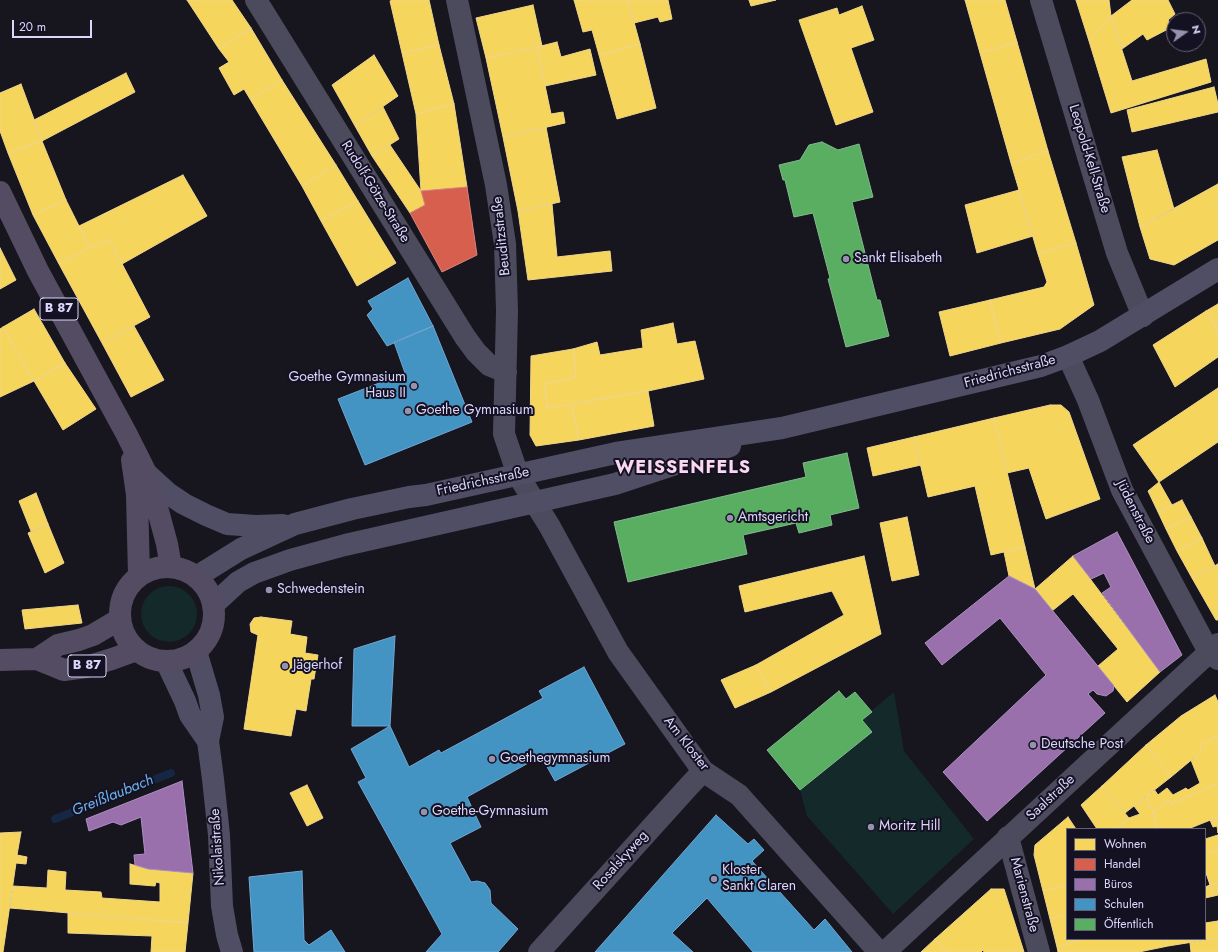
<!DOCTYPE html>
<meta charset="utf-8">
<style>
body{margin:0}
#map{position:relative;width:1218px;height:952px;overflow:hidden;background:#17151e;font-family:Jost,sans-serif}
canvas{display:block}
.legend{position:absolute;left:1066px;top:828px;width:140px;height:112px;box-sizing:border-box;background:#141122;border:1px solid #646079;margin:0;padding:5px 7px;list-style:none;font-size:12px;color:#dbd6fb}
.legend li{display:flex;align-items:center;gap:8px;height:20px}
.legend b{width:20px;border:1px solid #646079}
.north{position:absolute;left:1166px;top:12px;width:40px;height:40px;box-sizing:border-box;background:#141122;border:1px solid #646079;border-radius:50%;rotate:76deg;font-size:11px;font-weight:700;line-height:16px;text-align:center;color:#dbd6fb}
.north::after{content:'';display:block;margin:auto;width:14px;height:18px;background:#9692ae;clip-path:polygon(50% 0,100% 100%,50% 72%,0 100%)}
.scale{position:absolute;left:12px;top:20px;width:80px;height:18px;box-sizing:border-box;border:2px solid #dbd6fb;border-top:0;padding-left:5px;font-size:12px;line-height:14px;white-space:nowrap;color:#dbd6fb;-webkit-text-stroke:3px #141122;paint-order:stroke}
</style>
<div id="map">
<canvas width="1218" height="952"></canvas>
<ul class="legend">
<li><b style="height:11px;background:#f6d55c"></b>Wohnen</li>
<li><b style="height:11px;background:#d6604d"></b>Handel</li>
<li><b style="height:11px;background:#9970ab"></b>Büros</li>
<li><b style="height:11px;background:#4393c3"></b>Schulen</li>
<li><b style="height:11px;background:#5aae61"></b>Öffentlich</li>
</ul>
<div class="north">N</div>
<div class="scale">20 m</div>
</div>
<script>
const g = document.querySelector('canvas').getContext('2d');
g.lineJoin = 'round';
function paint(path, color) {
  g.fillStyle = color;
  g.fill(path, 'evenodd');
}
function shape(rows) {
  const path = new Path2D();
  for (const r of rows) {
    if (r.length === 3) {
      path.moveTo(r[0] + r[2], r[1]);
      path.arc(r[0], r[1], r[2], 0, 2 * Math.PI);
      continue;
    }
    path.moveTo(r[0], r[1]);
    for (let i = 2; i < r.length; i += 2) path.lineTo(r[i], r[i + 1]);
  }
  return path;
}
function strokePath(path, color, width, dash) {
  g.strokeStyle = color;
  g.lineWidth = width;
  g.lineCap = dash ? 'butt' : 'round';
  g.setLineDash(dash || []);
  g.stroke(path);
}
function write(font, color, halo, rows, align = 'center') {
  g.font = font + ' Jost,sans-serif';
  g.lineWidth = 4;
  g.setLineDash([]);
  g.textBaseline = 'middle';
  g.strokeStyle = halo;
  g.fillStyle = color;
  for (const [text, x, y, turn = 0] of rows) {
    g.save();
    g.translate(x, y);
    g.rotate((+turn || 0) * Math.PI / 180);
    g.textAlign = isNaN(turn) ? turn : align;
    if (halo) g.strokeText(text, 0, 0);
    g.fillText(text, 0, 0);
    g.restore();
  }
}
const green = shape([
 [169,614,28],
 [894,692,904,751,974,839,893,914,807,816,800,790,872,732,862,720,872,713,871,711]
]);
const homes = shape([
 [187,0,232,0,251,28,219,49,187,0],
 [392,0,429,0,439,45,402,53,390,1,392,0],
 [574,0,628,0,640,44,599,55,592,30,583,32,574,0],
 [628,0,668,0,672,19,660,22,658,17,634,23,628,0],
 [749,0,776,0,751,6,749,0],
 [965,0,1005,0,1017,42,980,53,965,0],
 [1076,0,1109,0,1111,16,1089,41,1076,0],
 [1132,0,1168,0,1175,14,1168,20,1172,27,1147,40,1143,34,1122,49,1111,16,1132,0],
 [533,5,542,46,486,58,476,18,533,5],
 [862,6,874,40,851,48,873,112,836,125,799,20,837,8,839,15,862,6],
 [1111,16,1132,81,1206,59,1211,82,1111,113,1089,41,1111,16],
 [251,28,282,80,250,99,244,89,234,95,219,68,229,62,219,49,251,28],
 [557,42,561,57,590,49,596,75,545,86,537,47,557,42],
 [1017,42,1048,151,1011,163,980,53,1017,42],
 [640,44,656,108,617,119,599,55,640,44],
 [439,45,454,104,416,114,402,53,439,45],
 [537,47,551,114,563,112,565,123,503,137,486,58,537,47],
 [374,55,398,96,355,126,332,85,374,55],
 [126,73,135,92,42,141,34,120,126,73],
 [282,80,336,165,302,186,250,99,282,80],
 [21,84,42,141,8,153,0,131,0,93,21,84],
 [1214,87,1218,104,1218,112,1132,132,1127,110,1214,87],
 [454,104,467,187,421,191,416,114,454,104],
 [383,107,399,139,372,156,355,126,383,107],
 [546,127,560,202,518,211,503,137,546,127],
 [42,141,66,200,33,215,8,153,42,141],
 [390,145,421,191,425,205,410,213,372,156,390,145],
 [1157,150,1174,209,1140,227,1122,157,1157,150],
 [1048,151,1076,243,1038,254,1011,163,1048,151],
 [336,165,358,201,321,221,302,186,336,165],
 [183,175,207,216,122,264,109,239,90,248,79,226,183,175],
 [1218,184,1218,240,1174,265,1150,259,1140,227,1218,184],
 [1019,190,1033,236,977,253,965,205,1019,190],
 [66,200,90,248,59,264,33,215,66,200],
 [358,201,396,263,357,286,321,221,358,201],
 [552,204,557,257,610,251,612,271,528,280,518,211,552,204],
 [109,239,150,317,102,343,59,264,90,248,109,239],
 [1076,243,1094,305,1060,329,1001,343,990,300,1044,287,1047,282,1038,254,1076,243],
 [0,248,16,280,0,289,0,248],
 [990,300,1001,343,950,356,939,312,990,300],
 [1218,304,1218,332,1206,311,1218,304],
 [34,309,65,363,34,381,3,327,34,309],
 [1206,311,1218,332,1218,357,1175,387,1153,345,1206,311],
 [673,323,677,344,695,341,704,379,648,391,547,408,545,384,576,377,573,349,597,342,600,355,643,348,641,330,673,323],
 [134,326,164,380,131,397,102,343,134,326],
 [3,327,34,381,0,397,0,329,3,327],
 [573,349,576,377,545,384,547,408,571,404,579,440,536,446,530,435,531,356,573,349],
 [65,363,96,409,63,430,34,381,65,363],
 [1218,388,1218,442,1159,482,1133,445,1218,388],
 [648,391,654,426,579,440,571,404,648,391],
 [1050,405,1061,405,1069,412,1100,499,1046,519,1029,468,1007,473,994,418,1050,405],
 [994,418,1025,547,991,555,975,486,928,497,914,437,994,418],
 [914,437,921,465,873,476,867,448,914,437],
 [1159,482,1172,505,1158,512,1148,491,1159,482],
 [36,493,48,524,31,531,19,501,36,493],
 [1182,500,1191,517,1166,529,1158,512,1182,500],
 [907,517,919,575,892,581,880,523,907,517],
 [1191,517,1202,538,1177,551,1166,529,1191,517],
 [48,524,64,563,45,573,28,533,48,524],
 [1202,538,1215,566,1192,578,1177,551,1202,538],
 [1025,547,1035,589,1009,576,1004,552,1025,547],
 [864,556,881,634,771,692,756,665,844,615,832,591,745,612,739,586,864,556],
 [1073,556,1160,672,1127,702,1098,666,1118,649,1073,594,1052,611,1035,589,1073,556],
 [1218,564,1218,620,1216,620,1192,578,1218,564],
 [78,605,82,623,25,629,22,610,78,605],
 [261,617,292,621,290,634,307,637,305,653,318,655,314,679,311,679,306,711,296,709,291,736,244,729,258,635,251,632,250,624,254,618,261,617],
 [756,665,771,692,735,708,721,680,756,665],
 [1215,695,1218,702,1218,736,1200,745,1201,752,1171,777,1146,745,1181,716,1215,695],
 [1218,736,1218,783,1171,804,1169,800,1153,812,1146,797,1154,789,1158,795,1167,788,1173,795,1186,788,1188,790,1200,783,1191,760,1201,752,1200,745,1218,736],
 [1146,745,1171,777,1125,813,1102,786,1146,745],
 [1218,783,1218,817,1188,829,1157,829,1153,812,1169,800,1171,804,1218,783],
 [307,785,323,818,307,826,290,793,307,785],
 [1102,786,1129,818,1116,829,1097,829,1081,805,1102,786],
 [1146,797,1153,812,1157,829,1116,829,1129,818,1140,814,1134,806,1146,797],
 [1068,817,1076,829,1067,829,1067,885,1043,891,1034,855,1035,845,1068,817],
 [1218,817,1218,833,1217,826,1213,827,1210,820,1218,817],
 [21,832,17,855,27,857,26,864,16,863,3,952,0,952,0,833,21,832],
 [1218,835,1218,850,1205,853,1205,839,1218,835],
 [1218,850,1218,883,1210,885,1205,870,1205,853,1218,850],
 [130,864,148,869,193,873,188,923,10,908,13,886,47,888,48,870,66,872,65,890,101,892,102,898,160,902,160,883,156,882,155,886,130,884,130,864],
 [1218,883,1218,895,1214,896,1210,885,1218,883],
 [1067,885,1067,914,1050,919,1043,891,1067,885],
 [1210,885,1214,896,1205,898,1205,887,1210,885],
 [991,889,1004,889,1024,952,984,952,983,950,981,952,946,952,935,939,991,889],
 [68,913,188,923,185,952,151,952,152,936,68,933,68,913],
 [1067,914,1067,939,1082,939,1057,947,1050,919,1067,914],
 [1218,921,1218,938,1168,946,1167,939,1205,939,1205,923,1218,921],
 [1218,938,1218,952,1191,952,1190,943,1218,938],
 [935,939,946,952,921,952,935,939],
 [1082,939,1167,939,1168,946,1139,952,1058,952,1057,947,1082,939]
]);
const shops = shape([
 [467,187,477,255,442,272,410,213,425,205,421,191,467,187]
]);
const offices = shape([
 [1117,532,1182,655,1160,672,1102,593,1111,587,1104,573,1091,579,1073,556,1117,532],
 [1009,576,1035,589,1114,686,1113,691,1106,696,1097,694,1093,690,1088,694,1105,713,987,821,943,772,1046,675,1000,618,942,665,925,643,1009,576],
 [182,781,193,873,148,869,135,865,134,855,145,854,141,817,121,825,113,822,89,831,86,819,182,781]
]);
const schools = shape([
 [408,278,433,326,387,346,367,315,373,309,368,301,408,278],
 [433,326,472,422,365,465,338,399,405,373,394,342,433,326],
 [395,636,390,726,352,726,354,649,395,636],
 [584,667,625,744,555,781,541,756,467,797,481,827,450,843,471,882,477,881,485,883,490,890,491,903,518,929,498,952,426,952,442,934,358,782,366,778,351,749,390,726,409,767,439,750,441,753,543,698,539,691,584,667],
 [716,815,748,844,754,839,764,850,752,861,814,930,825,919,852,952,753,952,707,898,672,933,693,952,595,952,716,815],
 [302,871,304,940,309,945,331,930,345,952,254,952,249,877,302,871]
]);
const public = shape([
 [822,142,838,150,859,144,873,197,852,202,877,300,880,300,889,336,846,347,828,279,830,278,813,213,794,217,785,180,783,180,779,165,800,160,809,145,822,142],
 [847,453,859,508,830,515,832,525,799,533,796,523,743,535,747,554,628,582,614,522,806,477,803,463,847,453],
 [839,691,846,699,855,692,872,712,862,720,872,732,800,790,767,750,839,691]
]);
const stream = shape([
 [55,819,171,773]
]);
const street = shape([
 [256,0,465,337,476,352,489,365,506,372],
 [457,0,496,185,505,244,507,311,504,434,518,475,550,527,618,652,703,771,739,795,879,952],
 [1041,0,1117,253,1143,316],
 [1068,356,1088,400,1122,490,1209,652,1218,659],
 [1008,837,1039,952],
 [539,952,689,786,703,771],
 [885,952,1218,644]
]);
const secondary = shape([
 [146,473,169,494,184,504,206,515,227,524,256,526,283,525],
 [196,577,241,549,295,524,352,509,409,497,426,495,616,453,782,428,1041,366,1068,356,1100,341,1218,269],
 [213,605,238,582,254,573,290,560,345,545,615,484,730,446],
 [196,651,209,695,213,717,208,741,213,779,219,835,222,906,227,935,232,952],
 [166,661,185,701,190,715,208,741]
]);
const primary = shape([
 [0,192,38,271,126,433,146,473,157,507,167,544,171,567],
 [132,460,137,495,139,576],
 [167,614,47],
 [37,659,58,645,79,640,93,635,120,619],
 [0,660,37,659,64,670,86,667,112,659,137,650]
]);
const markers = [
 [846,259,4,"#9692ae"],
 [414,386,4,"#9692ae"],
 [408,411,4,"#9692ae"],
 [730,518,4,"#9692ae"],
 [269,590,4,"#9692ae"],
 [285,666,4,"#9692ae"],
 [1033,745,4,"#9692ae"],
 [492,759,4,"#9692ae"],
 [424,812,4,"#9692ae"],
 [871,827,4,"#9692ae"],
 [714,879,4,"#9692ae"]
];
const shields = [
 [59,309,38],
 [87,666,38]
];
const shieldNames = [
 ["B 87",59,309],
 ["B 87",87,666]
];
const streetNames = [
 ["Leopold-Kell-Straße",1089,159,73],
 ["Rudolf-Götze-Straße",375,192,58],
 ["Beuditzstraße",502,236,-96],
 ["Friedrichsstraße",1010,372,-15],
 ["Friedrichsstraße",483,482,-12],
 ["Jüdenstraße",1135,512,63],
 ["Am Kloster",686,744,52],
 ["Saalstraße",1051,798,-43],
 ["Nikolaistraße",218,847,-94],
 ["Rosalskyweg",621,861,-48],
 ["Marienstraße",1024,895,75]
];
const poiNames = [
 ["Sankt Elisabeth",854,259],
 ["Goethe Gymnasium",406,378,"right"],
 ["Haus II",406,394,"right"],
 ["Goethe Gymnasium",416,411],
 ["Amtsgericht",738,518],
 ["Schwedenstein",277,590],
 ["Jägerhof",293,666],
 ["Deutsche Post",1041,745],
 ["Goethegymnasium",500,759],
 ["Goethe-Gymnasium",432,812],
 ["Moritz Hill",879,827],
 ["Kloster",722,871],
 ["Sankt Claren",722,887]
];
const waterNames = [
 ["Greißlaubach",113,796,-22]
];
const districtNames = [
 ["WEISSENFELS",683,469]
];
paint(green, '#142929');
paint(homes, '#f6d55c');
strokePath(homes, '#eed58c', 1);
paint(shops, '#d6604d');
strokePath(shops, '#d88381', 1);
paint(offices, '#9970ab');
strokePath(offices, '#ad8fc3', 1);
paint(schools, '#4393c3');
strokePath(schools, '#71a7d4', 1);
paint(public, '#5aae61');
strokePath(public, '#81ba8f', 1);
strokePath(stream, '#152744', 8);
strokePath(street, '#4c4b5e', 22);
strokePath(secondary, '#4f4e64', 22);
strokePath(primary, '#534c62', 22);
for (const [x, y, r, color] of markers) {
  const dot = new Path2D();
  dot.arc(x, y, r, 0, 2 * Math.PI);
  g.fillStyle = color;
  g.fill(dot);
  strokePath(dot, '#141122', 1.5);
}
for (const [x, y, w] of shields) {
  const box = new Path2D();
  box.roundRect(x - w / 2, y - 11, w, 22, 3);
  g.fillStyle = '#141122';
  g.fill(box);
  strokePath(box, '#dbd6fb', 1);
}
write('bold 13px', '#dbd6fb', null, shieldNames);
write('14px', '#dbd6fb', '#141122', streetNames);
write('14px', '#dbd6fb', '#141122', poiNames, 'left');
write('italic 15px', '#6fb4f0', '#141122', waterNames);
g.letterSpacing = '1px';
write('bold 18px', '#fbd8ee', '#141122', districtNames);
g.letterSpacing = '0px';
</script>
